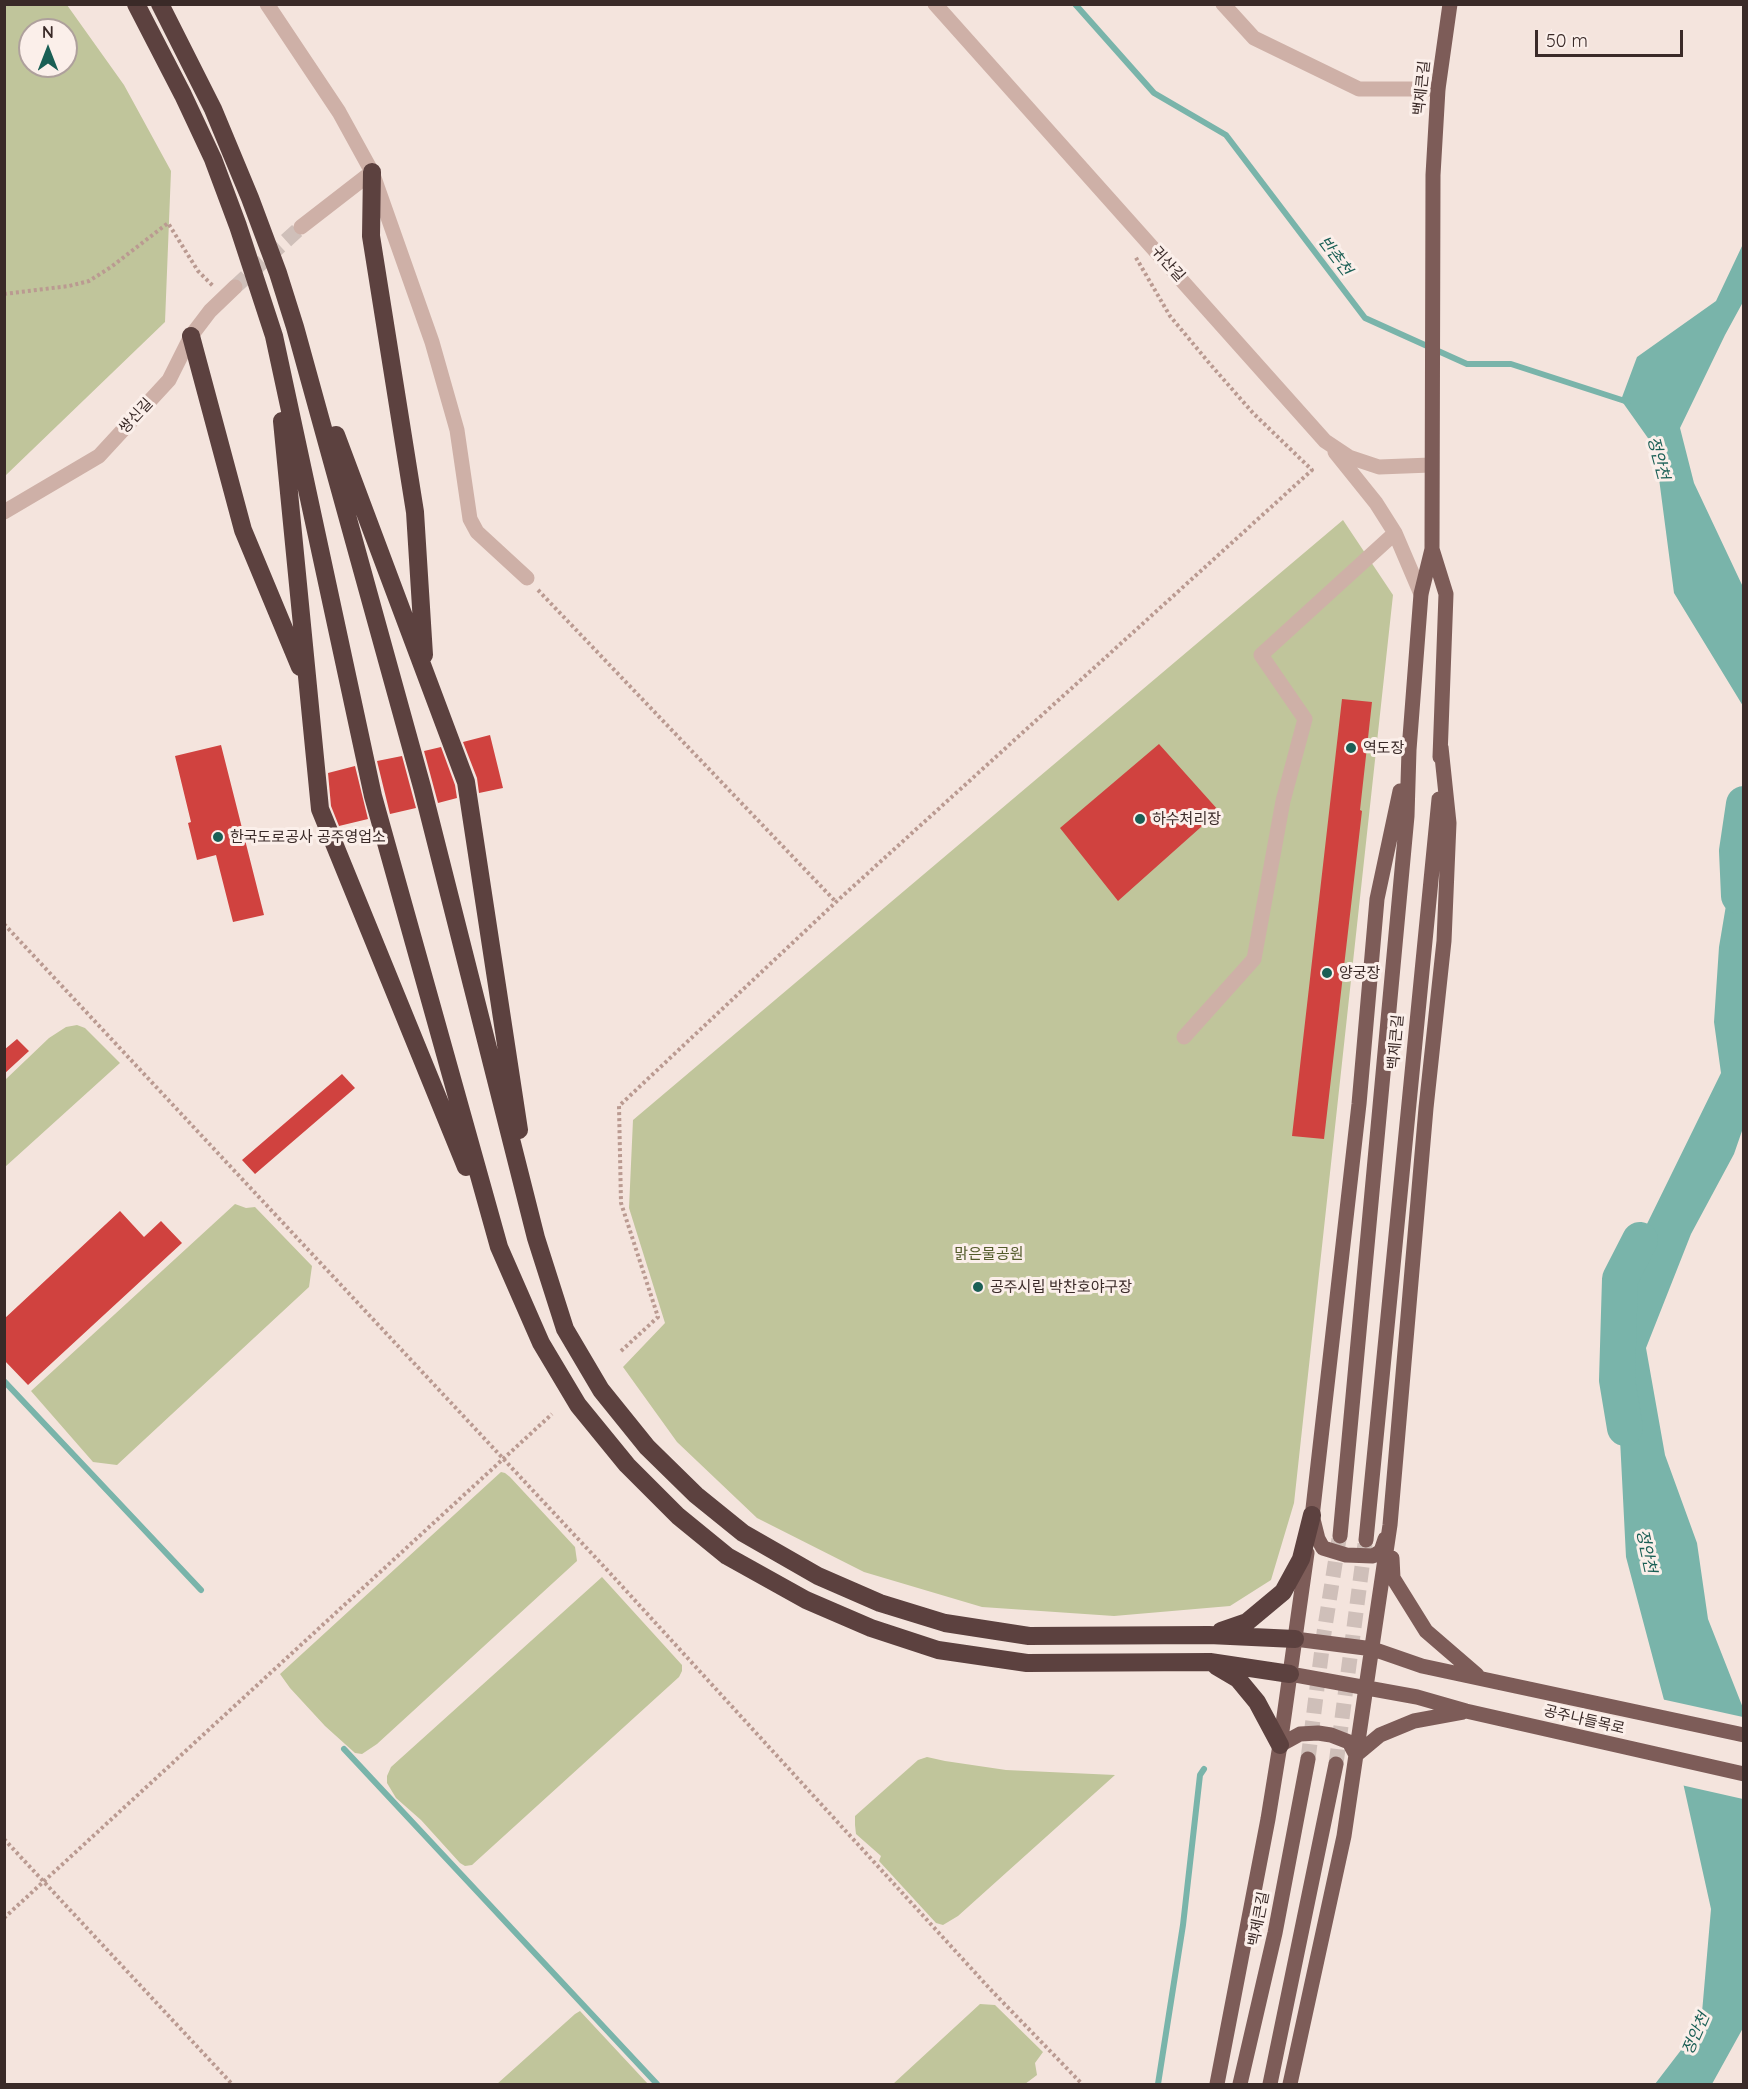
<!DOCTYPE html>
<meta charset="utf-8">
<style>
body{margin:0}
#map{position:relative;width:1748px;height:2089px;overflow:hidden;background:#f4e4dd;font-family:Quicksand,sans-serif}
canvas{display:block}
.frame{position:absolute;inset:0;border:6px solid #3a2a28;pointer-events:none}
.north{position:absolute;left:18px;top:18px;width:60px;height:60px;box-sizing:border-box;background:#fbefea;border:2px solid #aea09c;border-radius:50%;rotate:0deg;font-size:16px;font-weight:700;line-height:24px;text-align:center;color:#3a2a28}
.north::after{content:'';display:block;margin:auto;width:21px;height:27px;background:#1a5f55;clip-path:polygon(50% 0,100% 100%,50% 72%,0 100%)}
.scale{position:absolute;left:1535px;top:30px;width:148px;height:27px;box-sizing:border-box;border:3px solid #3a2a28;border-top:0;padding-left:8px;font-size:18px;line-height:21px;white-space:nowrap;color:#3a2a28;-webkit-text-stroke:4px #fbefea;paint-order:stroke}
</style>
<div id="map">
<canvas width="1748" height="2089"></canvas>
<div class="frame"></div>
<div class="north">N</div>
<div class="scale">50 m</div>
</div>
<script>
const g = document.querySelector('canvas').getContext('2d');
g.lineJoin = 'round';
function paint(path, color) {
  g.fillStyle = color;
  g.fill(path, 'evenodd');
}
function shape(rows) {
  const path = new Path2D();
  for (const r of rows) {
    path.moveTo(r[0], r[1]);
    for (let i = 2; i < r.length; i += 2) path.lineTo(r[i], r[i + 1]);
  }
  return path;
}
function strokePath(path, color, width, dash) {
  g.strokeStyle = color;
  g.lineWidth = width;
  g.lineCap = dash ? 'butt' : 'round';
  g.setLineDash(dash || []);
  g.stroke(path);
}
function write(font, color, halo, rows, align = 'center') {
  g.font = font + ' Quicksand,"Noto Sans KR",sans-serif';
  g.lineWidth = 6;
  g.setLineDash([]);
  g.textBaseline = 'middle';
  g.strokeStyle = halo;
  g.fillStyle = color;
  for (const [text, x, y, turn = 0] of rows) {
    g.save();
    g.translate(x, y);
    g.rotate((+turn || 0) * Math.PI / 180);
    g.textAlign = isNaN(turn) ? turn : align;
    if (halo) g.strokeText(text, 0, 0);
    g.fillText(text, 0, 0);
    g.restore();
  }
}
const green = shape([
 [5,4,67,5,124,85,171,171,165,322,5,476],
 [30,30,66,30,66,66,30,66],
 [1343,520,1393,595,1294,1503,1271,1580,1230,1606,1114,1616,982,1607,864,1572,757,1518,677,1442,623,1367,665,1323,629,1208,633,1120],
 [77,1025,85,1028,120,1063,5,1167,5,1080,49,1038,66,1027],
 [235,1204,246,1208,255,1207,312,1266,309,1287,117,1465,93,1462,31,1391],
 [501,1472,505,1473,510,1477,575,1547,577,1561,377,1744,362,1754,355,1753,325,1726,290,1688,280,1674],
 [602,1577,682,1665,682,1671,679,1677,472,1865,465,1866,460,1863,421,1820,396,1798,387,1783,387,1776,391,1767],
 [927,1757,945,1761,1006,1770,1115,1775,958,1916,943,1925,936,1923,879,1861,881,1856,856,1834,855,1825,855,1816,918,1760],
 [980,2004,995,2005,1043,2052,1035,2063,1037,2075,1025,2084,893,2084],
 [580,2011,648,2084,497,2084,575,2014]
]);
const water = shape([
 [1743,244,1743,302,1725,335,1680,428,1694,483,1743,587,1743,706,1674,593,1655,448,1621,400,1637,357,1716,301],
 [1743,804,1743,1128,1734,1154,1691,1234,1646,1348,1665,1455,1697,1543,1708,1619,1743,1708,1743,2028,1712,2084,1655,2084,1701,2024,1711,1909,1668,1715,1626,1557,1617,1380,1620,1279,1721,1073,1714,1022,1719,947]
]);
const pier = shape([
 [1661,1699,1743,1717,1743,1799,1681,1785]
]);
const stream = shape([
 [1075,4,1154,93,1226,135,1365,318,1467,364,1511,364,1628,402],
 [4,1381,201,1590],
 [344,1749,657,2084],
 [1158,2084,1183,1925,1200,1775,1204,1769]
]);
const river = shape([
 [1739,896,1737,851,1744,804],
 [1625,1428,1617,1380,1620,1279,1640,1240]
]);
const building = shape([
 [1342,699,1372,702,1360,810,1362,811,1324,1139,1292,1136],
 [490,735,503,788,479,793,477,778,463,742],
 [1159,744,1219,811,1118,901,1060,828],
 [221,745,264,915,233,922,216,855,197,860,188,823,191,822,175,756],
 [441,747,455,785,457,798,438,803,424,751],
 [402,756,416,808,390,814,377,761],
 [355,766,368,819,339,826,331,806,328,773],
 [17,1039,29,1051,4,1074,4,1050],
 [342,1074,355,1088,255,1174,242,1160],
 [120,1211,144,1237,161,1221,182,1243,28,1385,4,1360,4,1319]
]);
const minorTunnel = shape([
 [235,287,301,227]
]);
const majorTunnel = shape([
 [1308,1759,1324,1633,1339,1539],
 [1336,1764,1365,1544]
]);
const path = shape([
 [4,294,69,286,89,281,111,267,168,223,198,271,213,286],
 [538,590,836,902],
 [4,924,609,1572,991,1990,1082,2084],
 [621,1351,658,1317,621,1203,619,1106,836,902,1312,470,1253,413,1210,364,1170,316,1135,256],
 [4,1839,232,2084],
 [4,1918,552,1414]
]);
const minor = shape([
 [267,4,339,112,372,172,432,342,457,430,470,519,477,532,527,578],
 [935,4,1325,441,1349,457,1379,467,1431,465],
 [1223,4,1254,38,1359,89,1438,89],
 [301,227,372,172],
 [1335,452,1376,503,1395,533,1421,594],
 [4,512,99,456,169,380,191,336,210,311,235,287],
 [1184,1037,1254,959,1283,801,1305,719,1261,655,1395,533]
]);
const major = shape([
 [1432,549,1446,594,1440,757],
 [1312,1515,1318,1539,1323,1548,1346,1555,1373,1556,1381,1551,1385,1539],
 [1311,1526,1359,1104,1377,899,1400,791],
 [1340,1536,1407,816,1409,750,1421,594,1432,549,1433,175,1438,89,1450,4],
 [1366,1540,1439,799],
 [1392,1558,1393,1578,1426,1631,1477,1675],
 [1295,1639,1373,1649,1422,1666,1744,1735],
 [1290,1674,1417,1697,1466,1711,1744,1774],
 [1280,1745,1300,1734,1318,1733,1331,1735,1349,1742,1356,1755,1380,1735,1414,1721,1463,1712],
 [1217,2084,1268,1819,1280,1745,1307,1553],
 [1240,2084,1275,1933,1308,1759],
 [1270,2084,1336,1764],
 [1290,2084,1344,1836,1390,1525,1426,1108,1444,941,1449,823,1441,747]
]);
const highway = shape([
 [136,4,183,95,213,159,238,226,274,336,373,796,499,1247,541,1343,578,1405,627,1465,678,1516,727,1556,806,1600,871,1628,938,1650,1027,1663,1210,1662,1290,1674],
 [160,4,213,109,250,198,278,273,295,327,422,787,536,1238,565,1329,601,1390,647,1447,696,1495,743,1533,818,1576,880,1603,945,1623,1029,1636,1209,1635,1295,1639],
 [372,172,371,236,415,512,424,655],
 [191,336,243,530,300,667],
 [282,421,320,809,466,1167],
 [336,435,466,782,519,1130],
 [1221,1631,1247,1622,1283,1592,1301,1559,1312,1515],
 [1216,1666,1238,1679,1257,1702,1280,1745]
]);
const markers = [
 [1351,748,6,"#1a5f55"],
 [1140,819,6,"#1a5f55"],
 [218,837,6,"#1a5f55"],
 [1327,973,6,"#1a5f55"],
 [978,1287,6,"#1a5f55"]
];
const streetNames = [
 ["백제큰길",1422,88,-84],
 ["귀산길",1168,264,48],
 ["쌍신길",136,416,-47],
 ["백제큰길",1396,1042,-85],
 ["공주나들목로",1584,1720,13],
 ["백제큰길",1259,1919,-79]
];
const poiNames = [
 ["역도장",1363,748],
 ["하수처리장",1152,819],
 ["한국도로공사 공주영업소",230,837],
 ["양궁장",1339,973],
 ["공주시립 박찬호야구장",990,1287]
];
const parkNames = [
 ["맑은물공원",989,1254]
];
const waterNames = [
 ["반촌천",1335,256,53],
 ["정안천",1658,458,75],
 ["정안천",1646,1551,78],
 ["정안천",1696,2034,-66]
];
paint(green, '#c0c59b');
paint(water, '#79b4aa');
paint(pier, '#f4e4dd');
strokePath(stream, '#79b4aa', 6);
strokePath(river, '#79b4aa', 36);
paint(building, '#d0423f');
strokePath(minorTunnel, '#cfbfb9', 15, [15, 8]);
strokePath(majorTunnel, '#cfbfb9', 15, [15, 8]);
strokePath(path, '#ba9a91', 4, [3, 3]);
strokePath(minor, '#ceb0a7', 15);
strokePath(major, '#7d5c58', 15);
strokePath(highway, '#5c413f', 18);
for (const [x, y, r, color] of markers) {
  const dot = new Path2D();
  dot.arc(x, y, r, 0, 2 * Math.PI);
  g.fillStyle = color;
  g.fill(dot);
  strokePath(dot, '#fbefea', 2);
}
write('15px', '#3a2a28', '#fbefea', streetNames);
write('15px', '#3a2a28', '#fbefea', poiNames, 'left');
write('15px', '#535b2a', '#fbefea', parkNames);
write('italic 16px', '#1a5f55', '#fbefea', waterNames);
</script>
